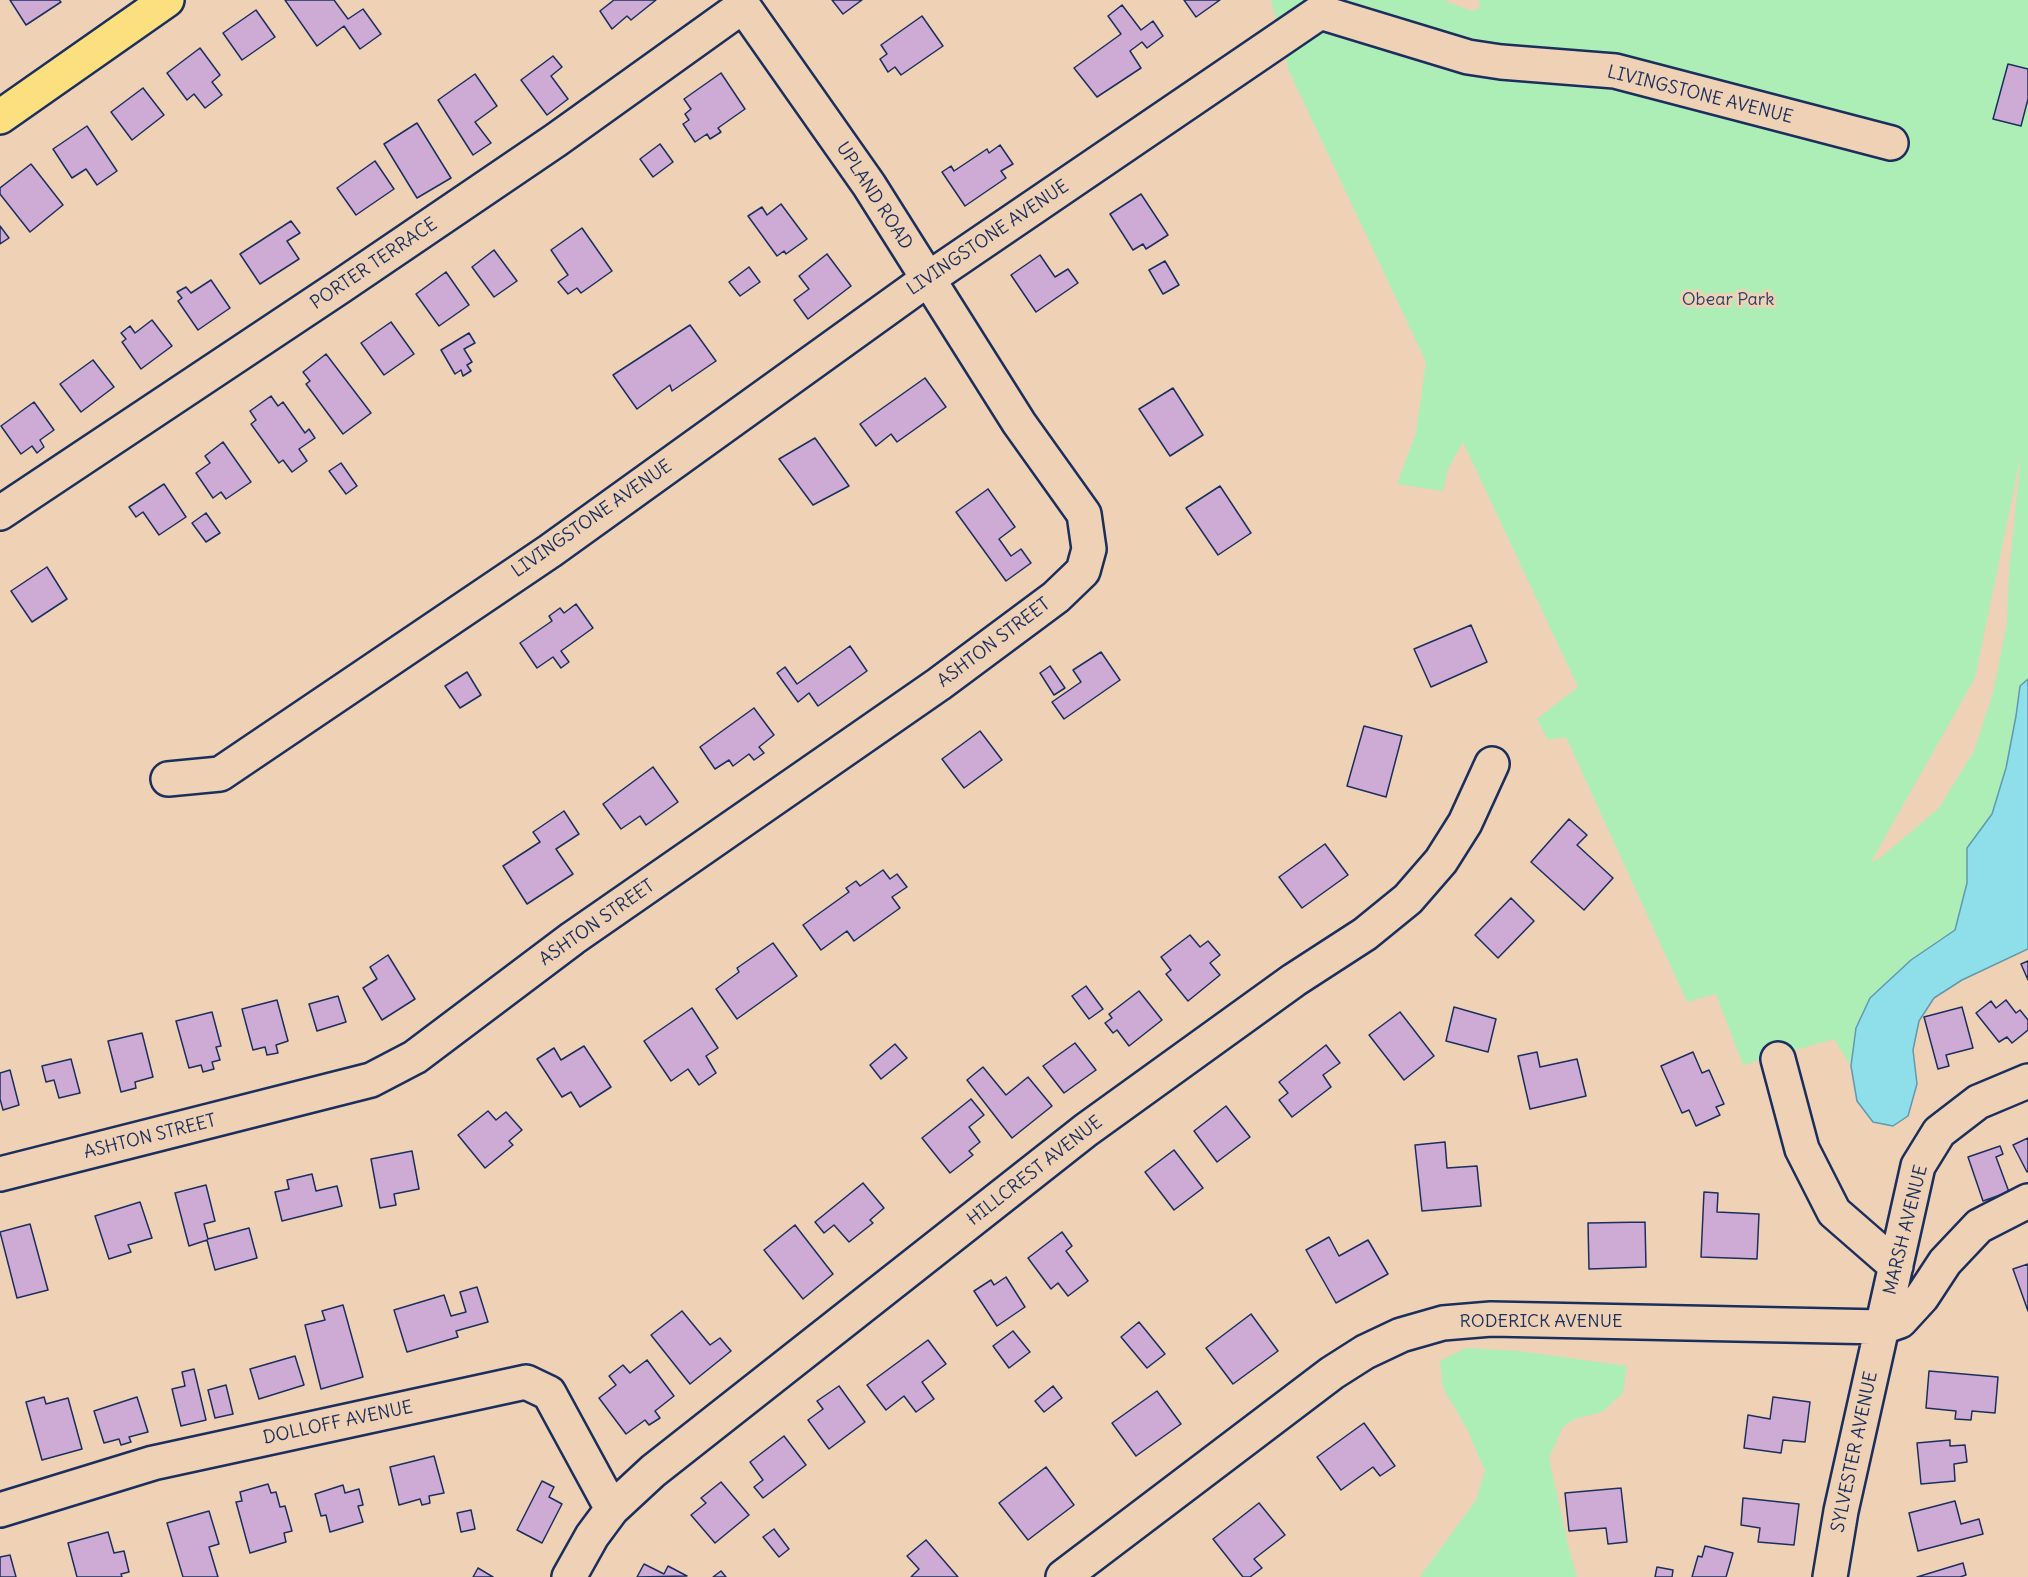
<!DOCTYPE html>
<style>
body{margin:0}
canvas{display:block;background:#efd1b5}
</style>
<canvas width="2028" height="1577"></canvas>
<script>
const g = document.querySelector('canvas').getContext('2d');
g.lineJoin = 'round';
function paint(path, color) {
  g.fillStyle = color;
  g.fill(path, 'evenodd');
}
function shape(rows) {
  const path = new Path2D();
  for (const r of rows) {
    path.moveTo(r[0], r[1]);
    for (let i = 2; i < r.length; i += 2) path.lineTo(r[i], r[i + 1]);
  }
  return path;
}
function strokePath(path, color, width, dash) {
  g.strokeStyle = color;
  g.lineWidth = width;
  g.lineCap = dash ? 'butt' : 'round';
  g.setLineDash(dash || []);
  g.stroke(path);
}
function write(font, color, halo, rows, align = 'center') {
  g.font = font + ' Delius,sans-serif';
  g.lineWidth = 6;
  g.setLineDash([]);
  g.textBaseline = 'middle';
  g.strokeStyle = halo;
  g.fillStyle = color;
  for (const [text, x, y, turn = 0] of rows) {
    g.save();
    g.translate(x, y);
    g.rotate((+turn || 0) * Math.PI / 180);
    g.textAlign = isNaN(turn) ? turn : align;
    if (halo) g.strokeText(text, 0, 0);
    g.fillText(text, 0, 0);
    g.restore();
  }
}
const green = shape([
 [1271,0,1443,0,1472,11,1481,7,1478,0,2028,0,2028,679,2020,686,2016,716,2006,768,1992,814,1967,848,1967,883,1955,930,1911,960,1856,1028,1851,1066,1834,1039,1743,1065,1716,994,1687,1002,1566,737,1548,740,1537,719,1578,687,1463,442,1448,469,1443,491,1397,484,1416,433,1426,362,1289,71],
 [2021,455,2009,573,2007,623,1993,693,1974,751,1939,808,1880,858,1871,862,1975,678],
 [1466,1348,1519,1351,1627,1366,1623,1393,1602,1412,1575,1419,1563,1427,1549,1458,1569,1549,1577,1577,1420,1577,1476,1500,1485,1471,1467,1429,1443,1388,1440,1361]
]);
const water = shape([
 [2028,679,2028,949,1962,980,1934,998,1919,1021,1913,1050,1917,1084,1908,1116,1893,1126,1873,1122,1857,1101,1851,1066,1856,1028,1870,998,1911,960,1955,930,1967,883,1967,848,1992,814,2006,768,2016,716,2020,686,2028,679]
]);
const building = shape([
 [10,0,59,0,61,2,26,25,10,0],
 [285,0,334,0,348,19,363,9,381,34,360,49,344,26,317,46,285,0],
 [614,0,656,0,631,20,627,16,612,29,600,11,614,0],
 [832,0,862,0,843,14,832,0],
 [1184,0,1220,0,1196,17,1184,0],
 [1122,5,1141,30,1153,21,1163,36,1147,48,1142,42,1130,51,1141,68,1097,97,1074,68,1121,34,1108,16,1122,5],
 [256,10,275,37,242,60,223,33,256,10],
 [922,16,943,46,901,75,895,67,888,72,880,59,887,54,881,45,922,16],
 [200,48,220,75,212,82,222,95,205,108,194,94,187,100,167,73,200,48],
 [553,56,562,67,551,76,568,99,547,115,521,80,553,56],
 [2008,64,2028,69,2028,99,2021,126,1993,119,2008,64],
 [721,73,745,109,718,128,721,132,710,139,707,134,695,142,683,124,689,120,685,114,691,109,684,99,721,73],
 [475,74,497,106,475,122,491,143,473,155,438,100,475,74],
 [143,88,164,115,132,140,111,112,143,88],
 [417,123,451,178,417,198,384,144,417,123],
 [87,126,117,171,97,185,86,169,72,178,53,149,87,126],
 [660,144,673,162,653,177,640,159,660,144],
 [1000,145,1013,164,1001,171,1006,178,965,206,942,172,951,166,954,171,987,149,989,153,1000,145],
 [375,161,394,189,356,215,337,188,375,161],
 [31,164,63,205,30,232,0,194,0,188,31,164],
 [1141,194,1168,235,1146,249,1143,244,1133,250,1110,214,1141,194],
 [781,204,807,239,786,254,784,251,777,256,748,216,762,207,767,215,781,204],
 [291,221,300,233,287,241,299,259,260,284,240,254,291,221],
 [0,226,9,238,0,244,0,226],
 [582,228,612,271,581,293,577,288,568,294,558,282,568,275,551,250,582,228],
 [494,250,517,281,494,297,472,267,494,250],
 [827,254,851,286,808,319,794,300,809,289,799,276,827,254],
 [1040,255,1055,277,1068,269,1078,283,1036,312,1011,275,1040,255],
 [1165,261,1179,285,1163,294,1149,270,1165,261],
 [749,267,760,282,740,296,729,282,749,267],
 [446,272,469,305,439,326,416,294,446,272],
 [211,280,230,308,198,330,178,301,182,298,177,292,186,287,191,293,211,280],
 [152,320,172,346,141,369,122,342,126,339,121,333,130,326,135,333,152,320],
 [391,322,414,354,384,375,361,343,391,322],
 [690,325,716,361,672,391,670,385,637,409,613,375,690,325],
 [469,333,475,343,464,349,472,362,467,365,471,371,463,376,461,370,455,374,441,350,469,333],
 [326,354,371,413,343,434,306,384,310,381,303,372,326,354],
 [93,360,114,387,81,412,60,384,93,360],
 [925,378,946,407,897,442,891,434,876,446,860,424,925,378],
 [1173,388,1203,435,1170,456,1139,409,1173,388],
 [271,396,278,406,283,402,305,433,309,429,315,438,299,449,307,461,292,472,283,460,279,463,251,424,256,420,250,411,271,396],
 [34,402,54,430,40,440,44,447,37,453,32,446,21,454,1,426,34,402],
 [815,438,849,486,813,505,779,459,815,438],
 [223,442,251,482,226,499,221,492,213,498,196,473,210,463,205,456,223,442],
 [341,463,357,486,346,494,329,471,341,463],
 [164,484,186,517,159,535,143,512,136,517,129,507,164,484],
 [1220,486,1251,533,1218,555,1186,508,1220,486],
 [988,489,1015,527,999,539,1011,556,1021,549,1031,563,1006,581,956,512,988,489],
 [206,513,220,533,206,542,192,523,206,513],
 [47,567,67,599,32,622,11,591,47,567],
 [576,604,593,628,561,651,569,662,561,668,553,657,537,668,520,643,552,621,549,616,560,608,564,613,576,604],
 [1471,625,1487,662,1431,687,1414,649,1471,625],
 [850,646,867,671,818,706,809,693,798,702,777,673,785,667,797,684,850,646],
 [1101,652,1120,680,1064,719,1052,702,1081,682,1073,670,1101,652],
 [1050,666,1065,688,1054,695,1040,673,1050,666],
 [467,672,481,695,460,708,445,686,467,672],
 [754,708,774,735,759,747,764,753,754,760,749,754,733,766,729,760,715,769,700,747,754,708],
 [1364,726,1402,736,1386,797,1347,786,1364,726],
 [980,731,1002,760,964,788,942,759,980,731],
 [653,767,678,802,646,825,640,816,621,829,603,804,653,767],
 [564,811,579,834,556,849,573,874,527,904,503,866,540,842,533,832,564,811],
 [1569,819,1587,835,1577,845,1613,878,1584,910,1531,862,1569,819],
 [1325,844,1348,875,1302,908,1279,877,1325,844],
 [883,870,890,879,897,874,907,887,892,897,900,908,854,941,847,931,821,950,803,925,849,892,846,888,856,881,860,886,883,870],
 [1511,898,1534,921,1498,958,1475,935,1511,898],
 [1190,935,1200,947,1208,941,1220,955,1210,963,1220,975,1188,1001,1166,974,1171,970,1161,957,1190,935],
 [773,943,797,976,737,1019,716,989,739,972,737,968,773,943],
 [388,955,415,999,382,1020,363,988,377,979,370,967,388,955],
 [2028,961,2028,980,2021,964,2028,961],
 [1086,986,1103,1009,1089,1019,1072,996,1086,986],
 [1139,991,1162,1020,1129,1046,1117,1030,1113,1033,1105,1023,1112,1018,1109,1014,1139,991],
 [338,996,346,1022,317,1031,309,1004,338,996],
 [277,1000,288,1041,276,1045,278,1053,267,1055,265,1047,253,1050,242,1009,277,1000],
 [2006,1000,2016,1013,2020,1010,2028,1020,2028,1030,2012,1043,2007,1037,1999,1042,1976,1013,1991,1001,1996,1008,2006,1000],
 [1454,1007,1496,1019,1488,1052,1446,1041,1454,1007],
 [1962,1007,1973,1048,1946,1055,1949,1066,1938,1069,1924,1017,1962,1007],
 [692,1008,718,1048,706,1056,716,1073,699,1085,688,1069,671,1081,644,1041,692,1008],
 [212,1012,221,1046,216,1047,220,1060,212,1062,214,1069,203,1072,201,1065,189,1068,176,1021,212,1012],
 [1400,1012,1434,1056,1404,1080,1369,1035,1400,1012],
 [142,1033,153,1077,135,1082,136,1088,121,1092,108,1041,142,1033],
 [1075,1043,1096,1070,1064,1093,1043,1066,1075,1043],
 [895,1044,907,1058,881,1079,870,1065,895,1044],
 [1326,1045,1340,1063,1323,1075,1331,1087,1292,1117,1279,1100,1288,1093,1279,1082,1326,1045],
 [584,1046,611,1087,580,1107,571,1092,562,1097,537,1059,554,1048,561,1060,584,1046],
 [1537,1052,1540,1067,1577,1059,1586,1096,1530,1109,1518,1056,1537,1052],
 [1693,1052,1702,1073,1709,1070,1724,1104,1716,1107,1720,1115,1696,1126,1689,1110,1682,1113,1661,1066,1693,1052],
 [71,1059,80,1093,59,1098,54,1080,46,1082,42,1066,71,1059],
 [983,1067,1006,1095,1028,1077,1052,1106,1012,1138,967,1080,983,1067],
 [10,1070,19,1105,3,1110,0,1099,0,1073,10,1070],
 [971,1099,984,1115,969,1127,980,1142,969,1151,973,1155,950,1173,922,1138,971,1099],
 [1226,1106,1250,1137,1217,1162,1194,1131,1226,1106],
 [488,1111,496,1120,506,1112,522,1130,509,1141,513,1145,485,1168,458,1135,488,1111],
 [2028,1138,2028,1171,2027,1172,2013,1145,2028,1138],
 [1445,1142,1447,1168,1477,1166,1481,1206,1422,1211,1415,1145,1445,1142],
 [2000,1146,2003,1154,1996,1157,2009,1192,1983,1201,1968,1157,2000,1146],
 [1174,1150,1203,1188,1174,1210,1145,1172,1174,1150],
 [412,1151,419,1189,394,1194,396,1205,380,1208,371,1159,412,1151],
 [312,1174,316,1191,337,1186,342,1206,282,1221,275,1192,289,1189,287,1180,312,1174],
 [863,1183,884,1208,870,1220,873,1223,849,1242,834,1225,824,1233,815,1222,863,1183],
 [206,1185,215,1221,204,1224,208,1239,249,1228,257,1258,215,1270,207,1240,189,1246,175,1193,206,1185],
 [1704,1192,1718,1193,1717,1212,1759,1214,1757,1259,1701,1257,1704,1192],
 [140,1202,152,1238,128,1245,131,1252,109,1259,95,1216,140,1202],
 [1645,1222,1646,1267,1589,1269,1588,1223,1645,1222],
 [30,1224,48,1290,17,1298,0,1232,30,1224],
 [795,1225,833,1274,803,1299,764,1250,795,1225],
 [1062,1232,1072,1246,1066,1251,1088,1281,1068,1296,1058,1283,1051,1289,1028,1258,1062,1232],
 [1329,1237,1339,1256,1368,1240,1388,1274,1336,1303,1306,1250,1329,1237],
 [2028,1264,2028,1311,2013,1269,2028,1264],
 [1006,1277,1025,1307,997,1326,974,1291,991,1280,994,1285,1006,1277],
 [477,1287,488,1322,456,1331,458,1337,407,1352,394,1310,444,1295,451,1316,466,1312,460,1292,477,1287],
 [343,1305,363,1377,321,1389,305,1325,325,1320,322,1311,343,1305],
 [682,1311,710,1345,720,1338,731,1351,690,1384,651,1335,682,1311],
 [1251,1314,1278,1351,1233,1384,1206,1348,1251,1314],
 [1139,1322,1165,1354,1147,1368,1121,1337,1139,1322],
 [1013,1331,1030,1352,1009,1368,993,1346,1013,1331],
 [928,1340,946,1364,922,1382,934,1399,916,1412,904,1396,886,1410,867,1385,928,1340],
 [295,1356,304,1385,259,1399,250,1369,295,1356],
 [647,1360,674,1396,655,1411,660,1418,649,1425,645,1420,626,1434,599,1398,616,1385,609,1376,623,1365,630,1373,647,1360],
 [194,1369,206,1420,181,1426,172,1389,185,1386,182,1372,194,1369],
 [1929,1371,1998,1377,1995,1413,1972,1411,1971,1420,1955,1419,1956,1411,1926,1408,1929,1371],
 [226,1385,233,1414,215,1418,208,1390,226,1385],
 [839,1386,865,1422,829,1449,808,1420,823,1409,817,1401,839,1386],
 [1053,1386,1062,1398,1044,1412,1035,1401,1053,1386],
 [1157,1391,1181,1424,1136,1456,1112,1423,1157,1391],
 [44,1397,46,1404,68,1398,82,1449,42,1460,26,1402,44,1397],
 [137,1397,148,1432,129,1437,131,1442,121,1445,119,1439,104,1443,94,1411,137,1397],
 [1773,1397,1810,1402,1805,1442,1783,1440,1781,1453,1744,1448,1748,1415,1770,1419,1773,1397],
 [1364,1423,1395,1466,1380,1476,1373,1467,1341,1490,1317,1457,1364,1423],
 [784,1436,806,1465,763,1498,754,1487,763,1480,750,1462,784,1436],
 [1950,1440,1950,1446,1965,1445,1967,1462,1954,1464,1955,1481,1921,1484,1917,1443,1950,1440],
 [434,1456,444,1493,429,1496,430,1503,422,1505,420,1499,399,1505,390,1467,434,1456],
 [1046,1467,1074,1505,1028,1540,999,1503,1046,1467],
 [542,1481,554,1487,549,1497,562,1504,542,1543,517,1530,542,1481],
 [721,1482,749,1515,715,1543,691,1515,706,1503,701,1498,721,1482],
 [268,1484,271,1493,276,1492,280,1507,285,1506,292,1531,284,1533,286,1542,250,1553,236,1502,242,1501,240,1492,268,1484],
 [343,1485,345,1493,359,1489,363,1505,358,1506,363,1522,330,1532,326,1515,321,1516,315,1494,343,1485],
 [1621,1488,1627,1542,1608,1544,1606,1528,1569,1531,1565,1493,1621,1488],
 [1743,1498,1799,1504,1794,1545,1758,1542,1760,1528,1741,1525,1743,1498],
 [1955,1501,1961,1524,1979,1519,1983,1534,1918,1551,1909,1513,1955,1501],
 [1259,1503,1285,1535,1254,1559,1262,1568,1250,1577,1243,1577,1213,1539,1259,1503],
 [471,1510,475,1529,461,1532,457,1513,471,1510],
 [209,1511,219,1544,209,1547,218,1577,183,1577,167,1523,209,1511],
 [774,1529,789,1549,779,1557,763,1537,774,1529],
 [108,1532,114,1553,124,1551,129,1572,121,1574,122,1577,77,1577,68,1543,108,1532],
 [926,1540,958,1577,911,1577,919,1569,907,1556,926,1540],
 [1705,1546,1733,1553,1726,1577,1692,1577,1698,1556,1702,1557,1705,1546],
 [10,1555,16,1577,0,1577,0,1557,10,1555],
 [1963,1563,1966,1575,1960,1577,1917,1577,1963,1563],
 [644,1564,664,1574,668,1566,687,1576,637,1577,644,1564],
 [1657,1567,1673,1570,1672,1577,1655,1577,1657,1567],
 [478,1568,493,1577,473,1577,478,1568],
 [721,1571,726,1577,713,1577,721,1571]
]);
const minor = shape([
 [0,513,341,286,556,140,743,6],
 [168,779,220,774,550,551,928,279,1320,12,1468,57,1501,62,1615,71,1891,143],
 [1778,1059,1802,1149,1834,1212,1896,1266],
 [0,1174,371,1080,415,1057,573,938,939,684,1056,597,1083,571,1089,549,1084,514,1019,423,869,185,739,0],
 [0,1510,153,1463,526,1382,549,1393,612,1509],
 [569,1577,592,1536,612,1509,653,1471,1086,1130,1294,980,1365,934,1408,899,1441,861,1465,823,1492,764],
 [1063,1577,1332,1373,1365,1352,1401,1335,1443,1323,1491,1319,1883,1327,1900,1321,1922,1297,1945,1262,1979,1226,2028,1201],
 [1830,1577,1841,1511,1918,1166,1939,1132,1978,1102,2028,1081]
]);
const major = shape([
 [0,117,167,0]
]);
const streetNames = [
 ["LIVINGSTONE AVENUE",1700,95,14],
 ["UPLAND ROAD",874,196,57],
 ["LIVINGSTONE AVENUE",988,238,-34],
 ["PORTER TERRACE",374,264,-34],
 ["LIVINGSTONE AVENUE",592,519,-35],
 ["ASHTON STREET",994,643,-37],
 ["ASHTON STREET",597,923,-35],
 ["ASHTON STREET",150,1137,-14],
 ["HILLCREST AVENUE",1035,1171,-38],
 ["MARSH AVENUE",1906,1230,-76],
 ["RODERICK AVENUE",1541,1322],
 ["DOLLOFF AVENUE",338,1423,-12],
 ["SYLVESTER AVENUE",1855,1452,-78]
];
const parkNames = [
 ["Obear Park",1728,300]
];
paint(green, '#adeeb6');
paint(water, '#8edfe9');
strokePath(water, '#6099b1', 1.5);
paint(building, '#ceabd5');
strokePath(building, '#1b2f5e', 1.5);
strokePath(minor, '#1b2f5e', 38);
strokePath(major, '#1b2f5e', 38);
strokePath(minor, '#efd1b5', 33);
strokePath(major, '#fce080', 33);
write('18px', '#1b2f5e', '#efd1b5', streetNames);
write('18px', '#2a4267', '#efd1b5', parkNames);
</script>
